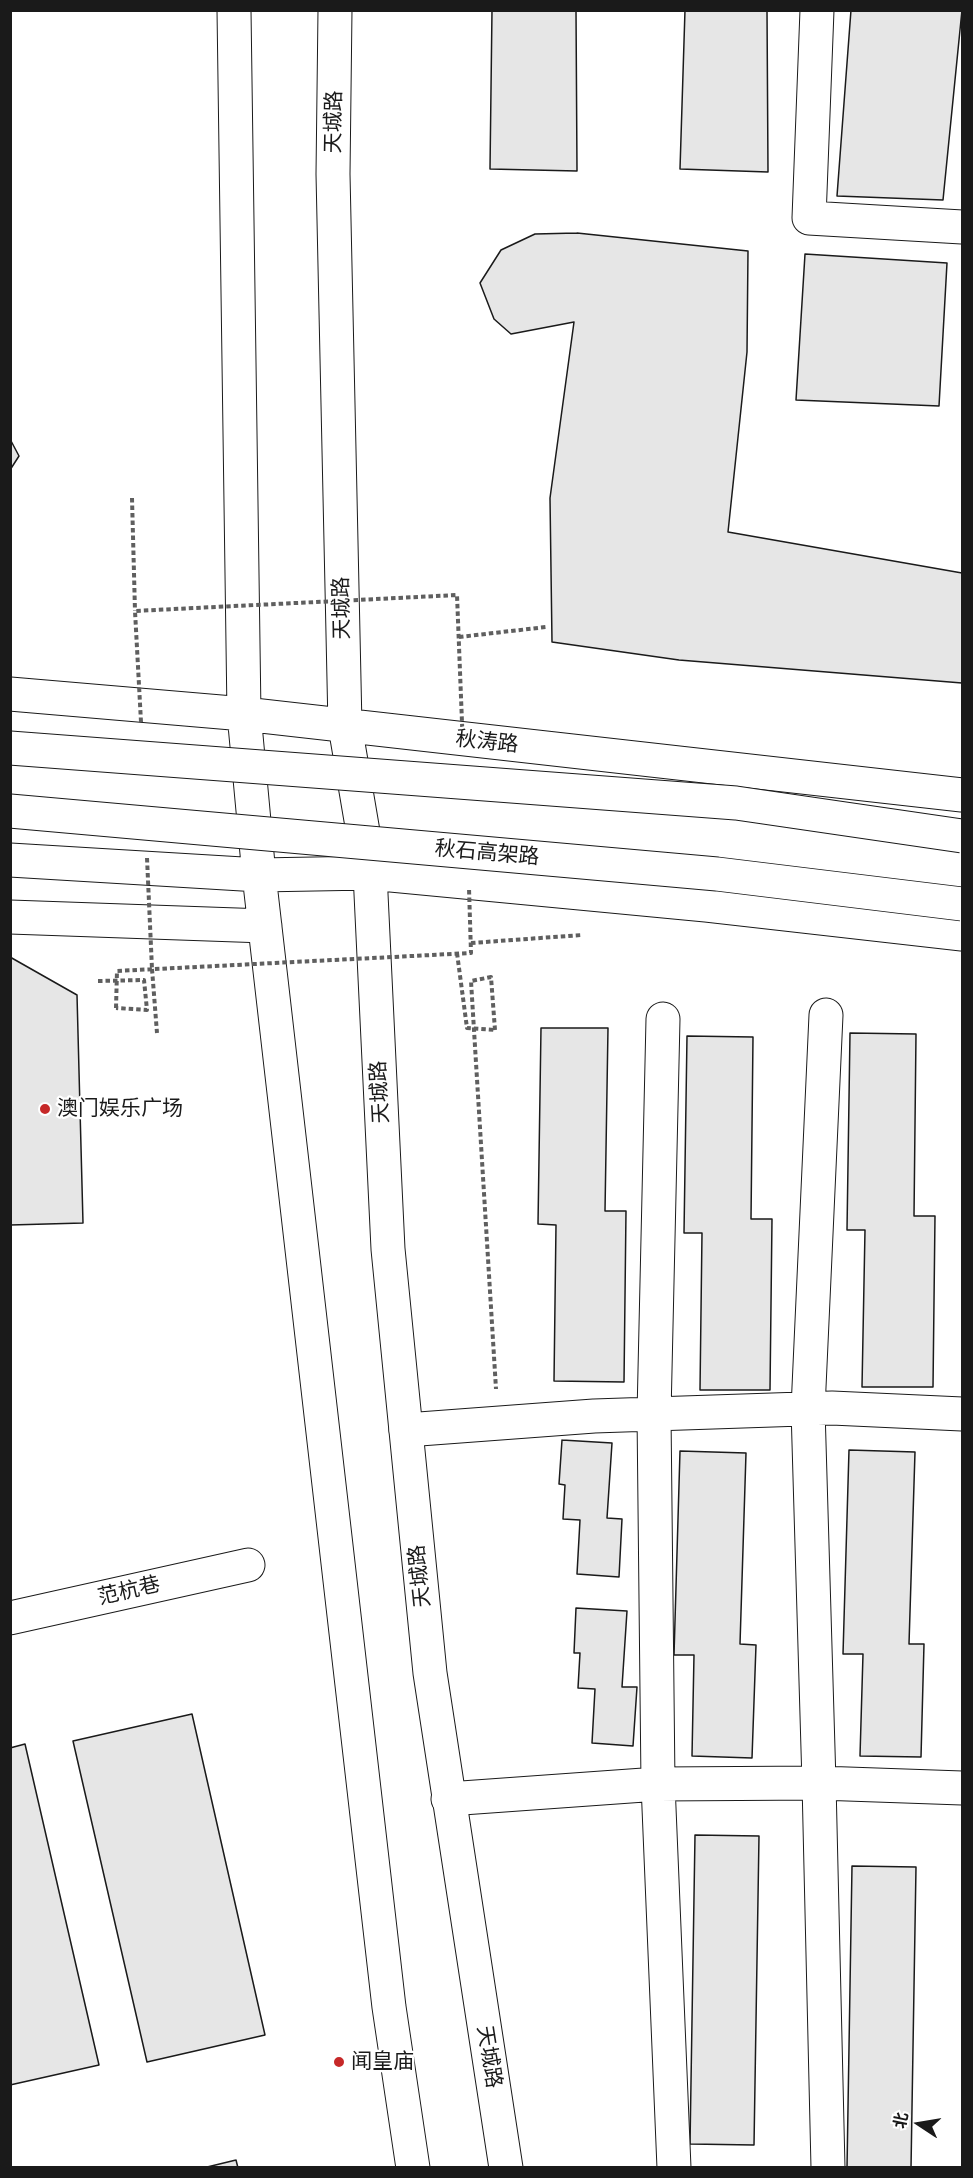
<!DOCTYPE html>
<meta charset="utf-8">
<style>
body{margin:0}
#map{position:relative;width:973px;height:2178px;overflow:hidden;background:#fff;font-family:"Alegreya Sans","Noto Sans SC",sans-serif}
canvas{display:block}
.frame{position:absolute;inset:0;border:12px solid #1a1a1a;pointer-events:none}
.north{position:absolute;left:889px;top:2094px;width:60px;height:60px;-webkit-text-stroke:4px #fff;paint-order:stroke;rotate:282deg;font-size:16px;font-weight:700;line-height:24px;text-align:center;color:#1a1a1a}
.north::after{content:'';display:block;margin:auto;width:21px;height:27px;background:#1a1a1a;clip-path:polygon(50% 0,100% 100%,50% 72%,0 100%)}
</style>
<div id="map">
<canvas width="973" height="2178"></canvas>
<div class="frame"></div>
<div class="north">北</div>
</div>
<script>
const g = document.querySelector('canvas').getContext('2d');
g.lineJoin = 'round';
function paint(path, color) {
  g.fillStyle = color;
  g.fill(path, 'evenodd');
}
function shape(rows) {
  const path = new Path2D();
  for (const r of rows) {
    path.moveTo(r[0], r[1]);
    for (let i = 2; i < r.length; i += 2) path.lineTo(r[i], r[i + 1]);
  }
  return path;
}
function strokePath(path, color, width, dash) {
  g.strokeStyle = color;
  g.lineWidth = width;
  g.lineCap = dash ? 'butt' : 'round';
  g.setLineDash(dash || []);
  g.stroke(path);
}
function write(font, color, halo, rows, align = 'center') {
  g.font = font + ' "Alegreya Sans","Noto Sans SC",sans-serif';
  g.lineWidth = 4.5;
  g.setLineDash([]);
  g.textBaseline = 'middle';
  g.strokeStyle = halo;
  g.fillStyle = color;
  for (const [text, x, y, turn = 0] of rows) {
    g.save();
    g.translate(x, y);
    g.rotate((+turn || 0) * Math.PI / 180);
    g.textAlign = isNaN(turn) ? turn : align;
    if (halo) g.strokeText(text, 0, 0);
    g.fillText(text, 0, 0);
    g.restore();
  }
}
const building = shape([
 [492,10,576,10,577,171,490,169,492,10],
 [685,10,767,10,768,172,680,169,685,10],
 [851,10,962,10,943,200,837,196,851,10],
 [577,233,748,251,747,352,728,532,962,573,962,683,679,660,552,642,550,498,574,322,511,334,494,319,480,283,501,250,535,234,577,233],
 [805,254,947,263,939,406,796,400,805,254],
 [10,439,19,456,10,470,10,439],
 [10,957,77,995,83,1223,10,1225,10,957],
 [541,1028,608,1028,605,1211,626,1211,624,1382,554,1381,556,1225,538,1224,541,1028],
 [850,1033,916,1034,914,1216,935,1216,933,1387,862,1387,865,1230,847,1230,850,1033],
 [687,1036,753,1037,751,1219,772,1219,770,1390,700,1390,702,1233,684,1233,687,1036],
 [562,1440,612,1443,607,1518,622,1519,619,1577,577,1574,580,1520,563,1519,565,1485,559,1484,562,1440],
 [849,1450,915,1452,909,1644,924,1644,921,1757,860,1756,863,1654,843,1654,849,1450],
 [680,1451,746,1453,740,1644,756,1645,752,1758,692,1756,694,1655,674,1655,680,1451],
 [576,1608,627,1611,622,1687,637,1687,633,1746,592,1743,595,1689,578,1688,580,1653,574,1653,576,1608],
 [192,1714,265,2035,147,2062,73,1741,192,1714],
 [25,1744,99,2065,10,2085,10,1748,25,1744],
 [695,1835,759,1836,754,2145,690,2144,695,1835],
 [852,1866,916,1867,911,2168,847,2168,852,1866],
 [236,2160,238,2168,203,2168,236,2160]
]);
const path = shape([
 [132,498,135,611],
 [459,637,546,627],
 [471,943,582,935],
 [152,969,157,1033],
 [98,981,144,980,147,1010,116,1008],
 [495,1030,491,977,471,981,496,1389]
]);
const minor = shape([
 [817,10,809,218,962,227],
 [826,1015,808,1409,819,1783,828,2168],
 [663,1019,654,1414,658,1784,674,2168],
 [406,1430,594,1416,832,1408,962,1414],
 [10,1618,248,1565],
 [448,1799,658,1784,819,1783,962,1788]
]);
const major = shape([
 [234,10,244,714,259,875,389,2007,413,2168],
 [335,10,333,174,345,726,370,873,388,1249,430,1673,506,2168],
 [10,694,244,714,962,795],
 [10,860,259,875,370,873,706,905,962,934],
 [10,917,265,926]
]);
const pathBridge = shape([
 [141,722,135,611,457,595,463,748],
 [147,858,152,969],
 [457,953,467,1028,495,1030],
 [116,1008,117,971,471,953,469,888]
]);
const highwayBridge = shape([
 [10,748,736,803,962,836],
 [10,811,717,874,962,904]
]);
const markers = [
 [45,1109,6,"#c62828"],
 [339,2062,6,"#c62828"]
];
const streetNames = [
 ["天城路",334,122,-89],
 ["天城路",342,608,-91],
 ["秋涛路",487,742,6],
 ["秋石高架路",487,853,5],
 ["天城路",380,1092,-93],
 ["天城路",420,1576,-96],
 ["范杭巷",129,1591,-13],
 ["天城路",489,2057,81]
];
const poiNames = [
 ["澳门娱乐广场",57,1109],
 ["闻皇庙",351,2062]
];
paint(building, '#e6e6e6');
strokePath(building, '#1a1a1a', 1.5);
strokePath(minor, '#1a1a1a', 35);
strokePath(major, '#1a1a1a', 35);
strokePath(path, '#5f5f5f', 4, [4.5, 3]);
strokePath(minor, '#fff', 33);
strokePath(major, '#fff', 33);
strokePath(highwayBridge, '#1a1a1a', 35, []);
strokePath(pathBridge, '#5f5f5f', 4, [4.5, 3]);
strokePath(highwayBridge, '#fff', 33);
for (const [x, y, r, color] of markers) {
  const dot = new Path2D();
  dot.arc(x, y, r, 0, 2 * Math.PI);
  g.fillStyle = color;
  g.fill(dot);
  strokePath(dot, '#fff', 2);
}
write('21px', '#1a1a1a', '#fff', streetNames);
write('21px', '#1a1a1a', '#fff', poiNames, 'left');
</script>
